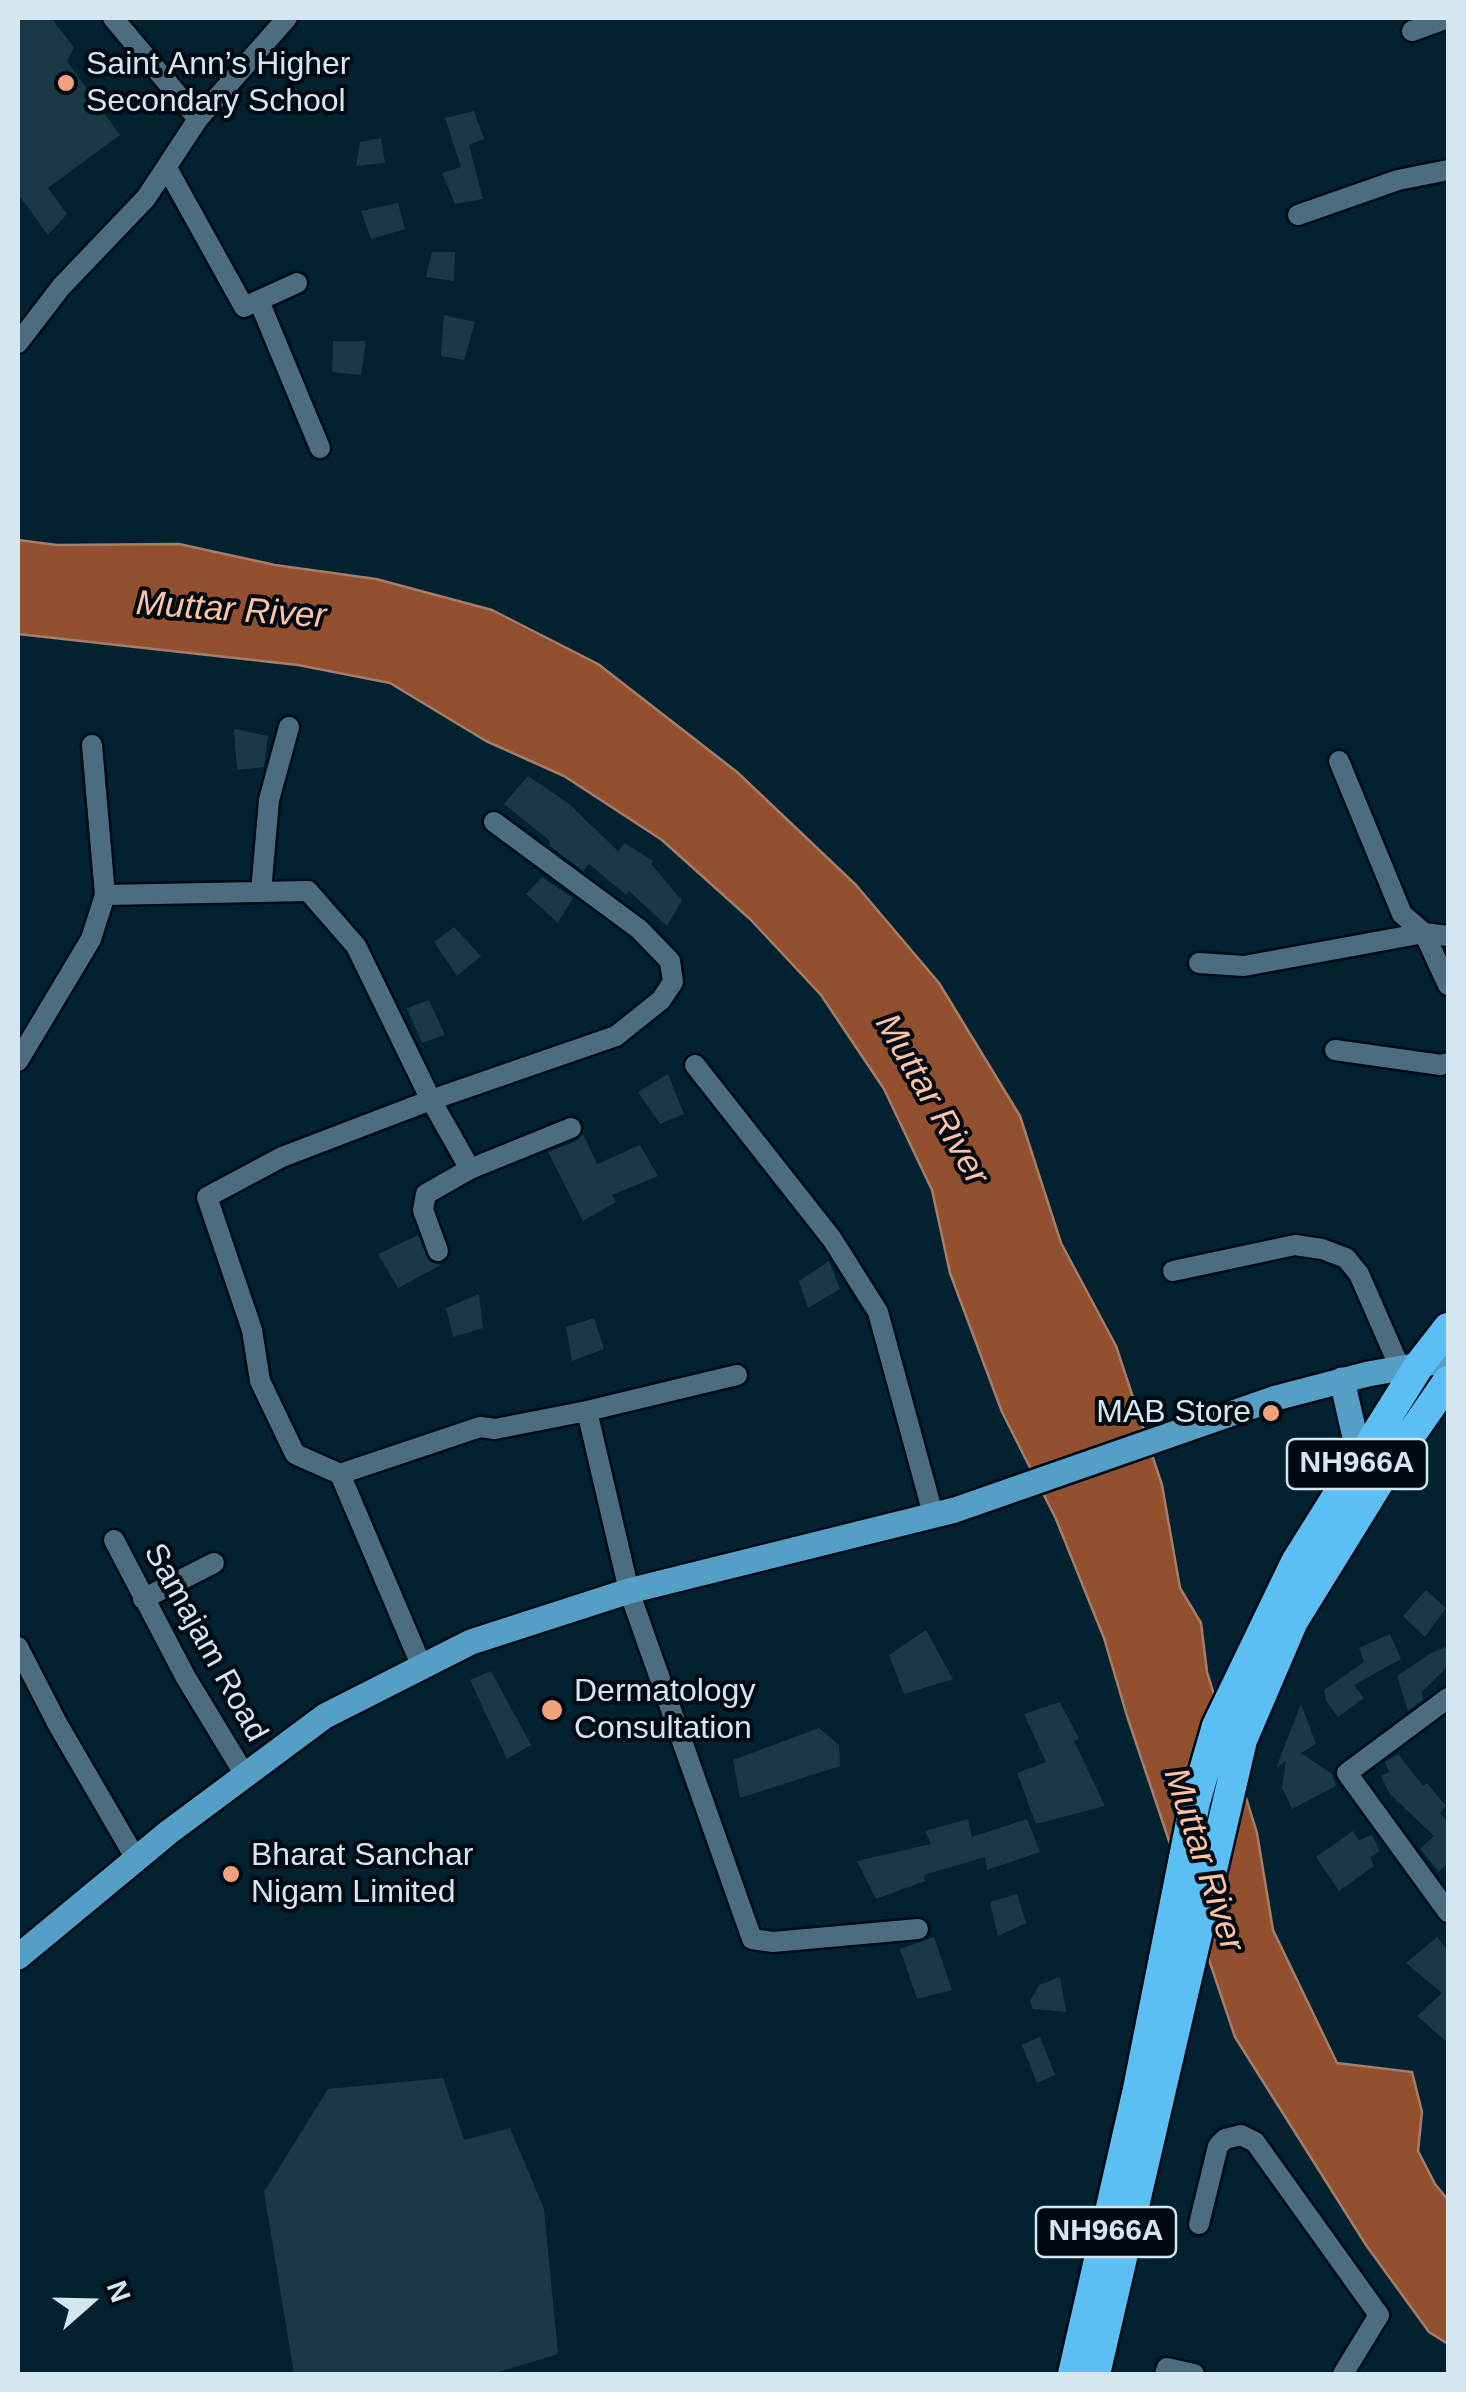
<!DOCTYPE html>
<meta charset="utf-8">
<style>
body{margin:0}
#map{position:relative;width:1466px;height:2392px;overflow:hidden;background:#022231;font-family:Arial,sans-serif}
canvas{display:block}
.frame{position:absolute;inset:0;border:20px solid #d4e6f0;pointer-events:none}
.north{position:absolute;left:40px;top:2252px;width:100px;height:100px;-webkit-text-stroke:8px #010a11;paint-order:stroke;rotate:70deg;font-size:28px;font-weight:700;line-height:40px;text-align:center;color:#d4e6f0}
.north::after{content:'';display:block;margin:auto;width:35px;height:45px;background:#d4e6f0;clip-path:polygon(50% 0,100% 100%,50% 72%,0 100%)}
</style>
<div id="map">
<canvas width="1466" height="2392"></canvas>
<div class="frame"></div>
<div class="north">N</div>
</div>
<script>
const g = document.querySelector('canvas').getContext('2d');
g.lineJoin = 'round';
function paint(path, color) {
  g.fillStyle = color;
  g.fill(path, 'evenodd');
}
function shape(rows) {
  const path = new Path2D();
  for (const r of rows) {
    path.moveTo(r[0], r[1]);
    for (let i = 2; i < r.length; i += 2) path.lineTo(r[i], r[i + 1]);
  }
  return path;
}
function strokePath(path, color, width, dash) {
  g.strokeStyle = color;
  g.lineWidth = width;
  g.lineCap = dash ? 'butt' : 'round';
  g.setLineDash(dash || []);
  g.stroke(path);
}
function write(font, color, halo, rows, align = 'center') {
  g.font = font + ' Arial,sans-serif';
  g.lineWidth = 8;
  g.setLineDash([]);
  g.textBaseline = 'middle';
  g.strokeStyle = halo;
  g.fillStyle = color;
  for (const [text, x, y, turn = 0] of rows) {
    g.save();
    g.translate(x, y);
    g.rotate((+turn || 0) * Math.PI / 180);
    g.textAlign = isNaN(turn) ? turn : align;
    if (halo) g.strokeText(text, 0, 0);
    g.fillText(text, 0, 0);
    g.restore();
  }
}
const water = shape([
 [18,540,57,545,179,544,275,565,376,579,492,610,598,664,737,772,856,885,939,983,1020,1116,1061,1243,1116,1346,1162,1485,1180,1588,1201,1623,1207,1672,1257,1833,1273,1930,1337,2063,1412,2072,1422,2112,1418,2151,1435,2184,1448,2200,1448,2344,1429,2332,1366,2245,1235,2037,1127,1716,1104,1638,1056,1519,1002,1412,950,1273,932,1190,884,1089,821,995,750,919,662,840,564,776,486,741,390,683,298,665,18,634,18,540]
]);
const building = shape([
 [18,18,51,18,74,47,67,61,120,135,48,188,67,214,48,235,18,194],
 [474,111,484,139,469,145,483,199,455,204,442,173,461,167,445,118],
 [381,138,385,163,356,166,360,142],
 [398,203,405,229,371,239,361,211],
 [432,252,455,252,454,281,426,277],
 [444,315,475,322,464,360,441,356],
 [333,341,366,341,361,375,332,372],
 [234,729,268,736,264,767,237,770],
 [528,776,568,803,618,851,625,843,653,861,651,864,682,900,667,926,629,891,626,895,589,864,583,871,550,846,550,841,504,804],
 [542,877,573,898,558,923,526,894],
 [454,927,481,956,457,976,434,942],
 [429,1000,445,1035,422,1043,407,1008],
 [668,1074,684,1114,660,1124,638,1092],
 [583,1134,597,1164,640,1145,658,1176,612,1195,616,1202,583,1221,548,1152,576,1141],
 [418,1235,429,1261,441,1265,398,1288,378,1254],
 [829,1261,840,1289,808,1308,799,1281],
 [479,1294,483,1328,453,1337,446,1308],
 [594,1318,604,1349,572,1361,566,1327],
 [1426,1590,1446,1608,1425,1637,1403,1616],
 [926,1630,953,1679,904,1694,889,1655],
 [1390,1634,1401,1659,1354,1685,1364,1698,1338,1717,1326,1701,1324,1690,1364,1662,1359,1648],
 [1448,1646,1448,1666,1422,1692,1423,1700,1408,1711,1397,1676,1431,1653],
 [491,1671,531,1745,507,1759,470,1680],
 [1060,1702,1079,1739,1074,1741,1105,1806,1036,1824,1017,1773,1046,1762,1024,1714],
 [1301,1704,1316,1744,1301,1753,1331,1773,1336,1786,1292,1809,1282,1788,1286,1761,1276,1768],
 [819,1728,839,1745,840,1766,740,1798,733,1760],
 [1398,1754,1423,1786,1427,1783,1446,1806,1440,1813,1448,1822,1448,1863,1439,1872,1420,1849,1434,1836,1390,1794,1381,1776,1389,1772,1385,1762],
 [968,1819,972,1837,1027,1819,1040,1852,987,1870,985,1857,924,1875,925,1881,876,1899,857,1861,931,1844,925,1831],
 [1353,1831,1359,1840,1372,1835,1380,1851,1370,1857,1374,1866,1339,1891,1316,1857],
 [1017,1894,1026,1923,998,1936,990,1902],
 [934,1937,952,1990,917,1999,900,1949],
 [1437,1937,1448,1950,1448,2043,1417,2016,1442,1993,1406,1963],
 [1060,1977,1066,2012,1033,2009,1030,2001,1039,1985],
 [1040,2037,1055,2075,1037,2083,1022,2045],
 [443,2078,464,2140,510,2128,544,2209,558,2354,492,2374,294,2374,264,2192,328,2089]
]);
const minor = shape([
 [113,18,198,119],
 [1412,31,1448,18],
 [167,168,244,307,297,283],
 [1298,215,1398,180,1448,170],
 [259,301,320,448],
 [18,343,61,287,146,198,198,119,287,18],
 [92,745,105,895],
 [1339,761,1402,914,1424,933,1448,985],
 [261,892,269,800,289,727],
 [1199,963,1244,966,1424,933,1448,936],
 [1335,1050,1441,1065,1448,1063],
 [18,1061,91,939,105,895,308,891,356,946,431,1100,470,1169],
 [695,1065,832,1239,878,1312,933,1514],
 [438,1251,423,1210,426,1194,470,1169,571,1128],
 [1173,1271,1295,1245,1322,1249,1346,1258,1359,1274,1400,1368],
 [587,1411,629,1591,752,1939,773,1942,918,1929],
 [340,1474,480,1427,495,1429,587,1411,737,1375],
 [114,1540,185,1676,245,1775],
 [143,1599,214,1563],
 [18,1647,57,1723,136,1859],
 [422,1667,340,1474,295,1454,260,1381,252,1330,207,1197,282,1157,431,1100,616,1036,661,1000,673,982,670,961,639,929,494,822],
 [1448,1698,1347,1773,1448,1912],
 [1199,2224,1218,2146,1225,2139,1241,2135,1255,2142,1379,2315,1343,2374],
 [1165,2374,1167,2368,1194,2374]
]);
const major = shape([
 [1342,1380,1357,1446,1358,1464],
 [18,1957,169,1832,325,1716,471,1642,629,1591,955,1510,1276,1398,1368,1374,1448,1360]
]);
const highway = shape([
 [1073,2374,1138,2089,1195,1802,1217,1726,1296,1562,1420,1364,1448,1328],
 [1095,2374,1242,1740,1293,1621,1385,1472,1448,1381]
]);
const markers = [
 [66,83,10,"#f1a17b"],
 [1271,1413,10,"#f1a17b"],
 [552,1710,12,"#f1a17b"],
 [231,1874,10,"#f1a17b"]
];
const shields = [
 [1357,1464,140],
 [1106,2232,140]
];
const shieldNames = [
 ["NH966A",1357,1464],
 ["NH966A",1106,2232]
];
const poiNames = [
 ["Saint Ann’s Higher",86,65],
 ["Secondary School",86,102],
 ["MAB Store",1251,1413,"right"],
 ["Dermatology",574,1692],
 ["Consultation",574,1729],
 ["Bharat Sanchar",251,1856],
 ["Nigam Limited",251,1893]
];
const streetNames = [
 ["Samajam Road",205,1643,61]
];
const waterNames = [
 ["Muttar River",231,611,4],
 ["Muttar River",931,1100,60],
 ["Muttar River",1203,1860,72]
];
paint(water, '#92502e');
strokePath(water, '#a67d68', 2.5);
paint(building, '#193848');
strokePath(minor, '#000a15', 25);
strokePath(major, '#000a15', 30);
strokePath(highway, '#000a15', 35);
strokePath(minor, '#4c6c7f', 20);
strokePath(major, '#559ec5', 25);
strokePath(highway, '#5bbff4', 30);
for (const [x, y, r, color] of markers) {
  const dot = new Path2D();
  dot.arc(x, y, r, 0, 2 * Math.PI);
  g.fillStyle = color;
  g.fill(dot);
  strokePath(dot, '#010a11', 4);
}
for (const [x, y, w] of shields) {
  const box = new Path2D();
  box.roundRect(x - w / 2, y - 25, w, 50, 8);
  g.fillStyle = '#010a11';
  g.fill(box);
  strokePath(box, '#d4e6f0', 2.5);
}
write('bold 30px', '#d4e6f0', null, shieldNames);
write('32px', '#d4e6f0', '#010a11', poiNames, 'left');
write('32px', '#d4e6f0', '#010a11', streetNames);
write('italic 35px', '#fec2a6', '#010a11', waterNames);
</script>
